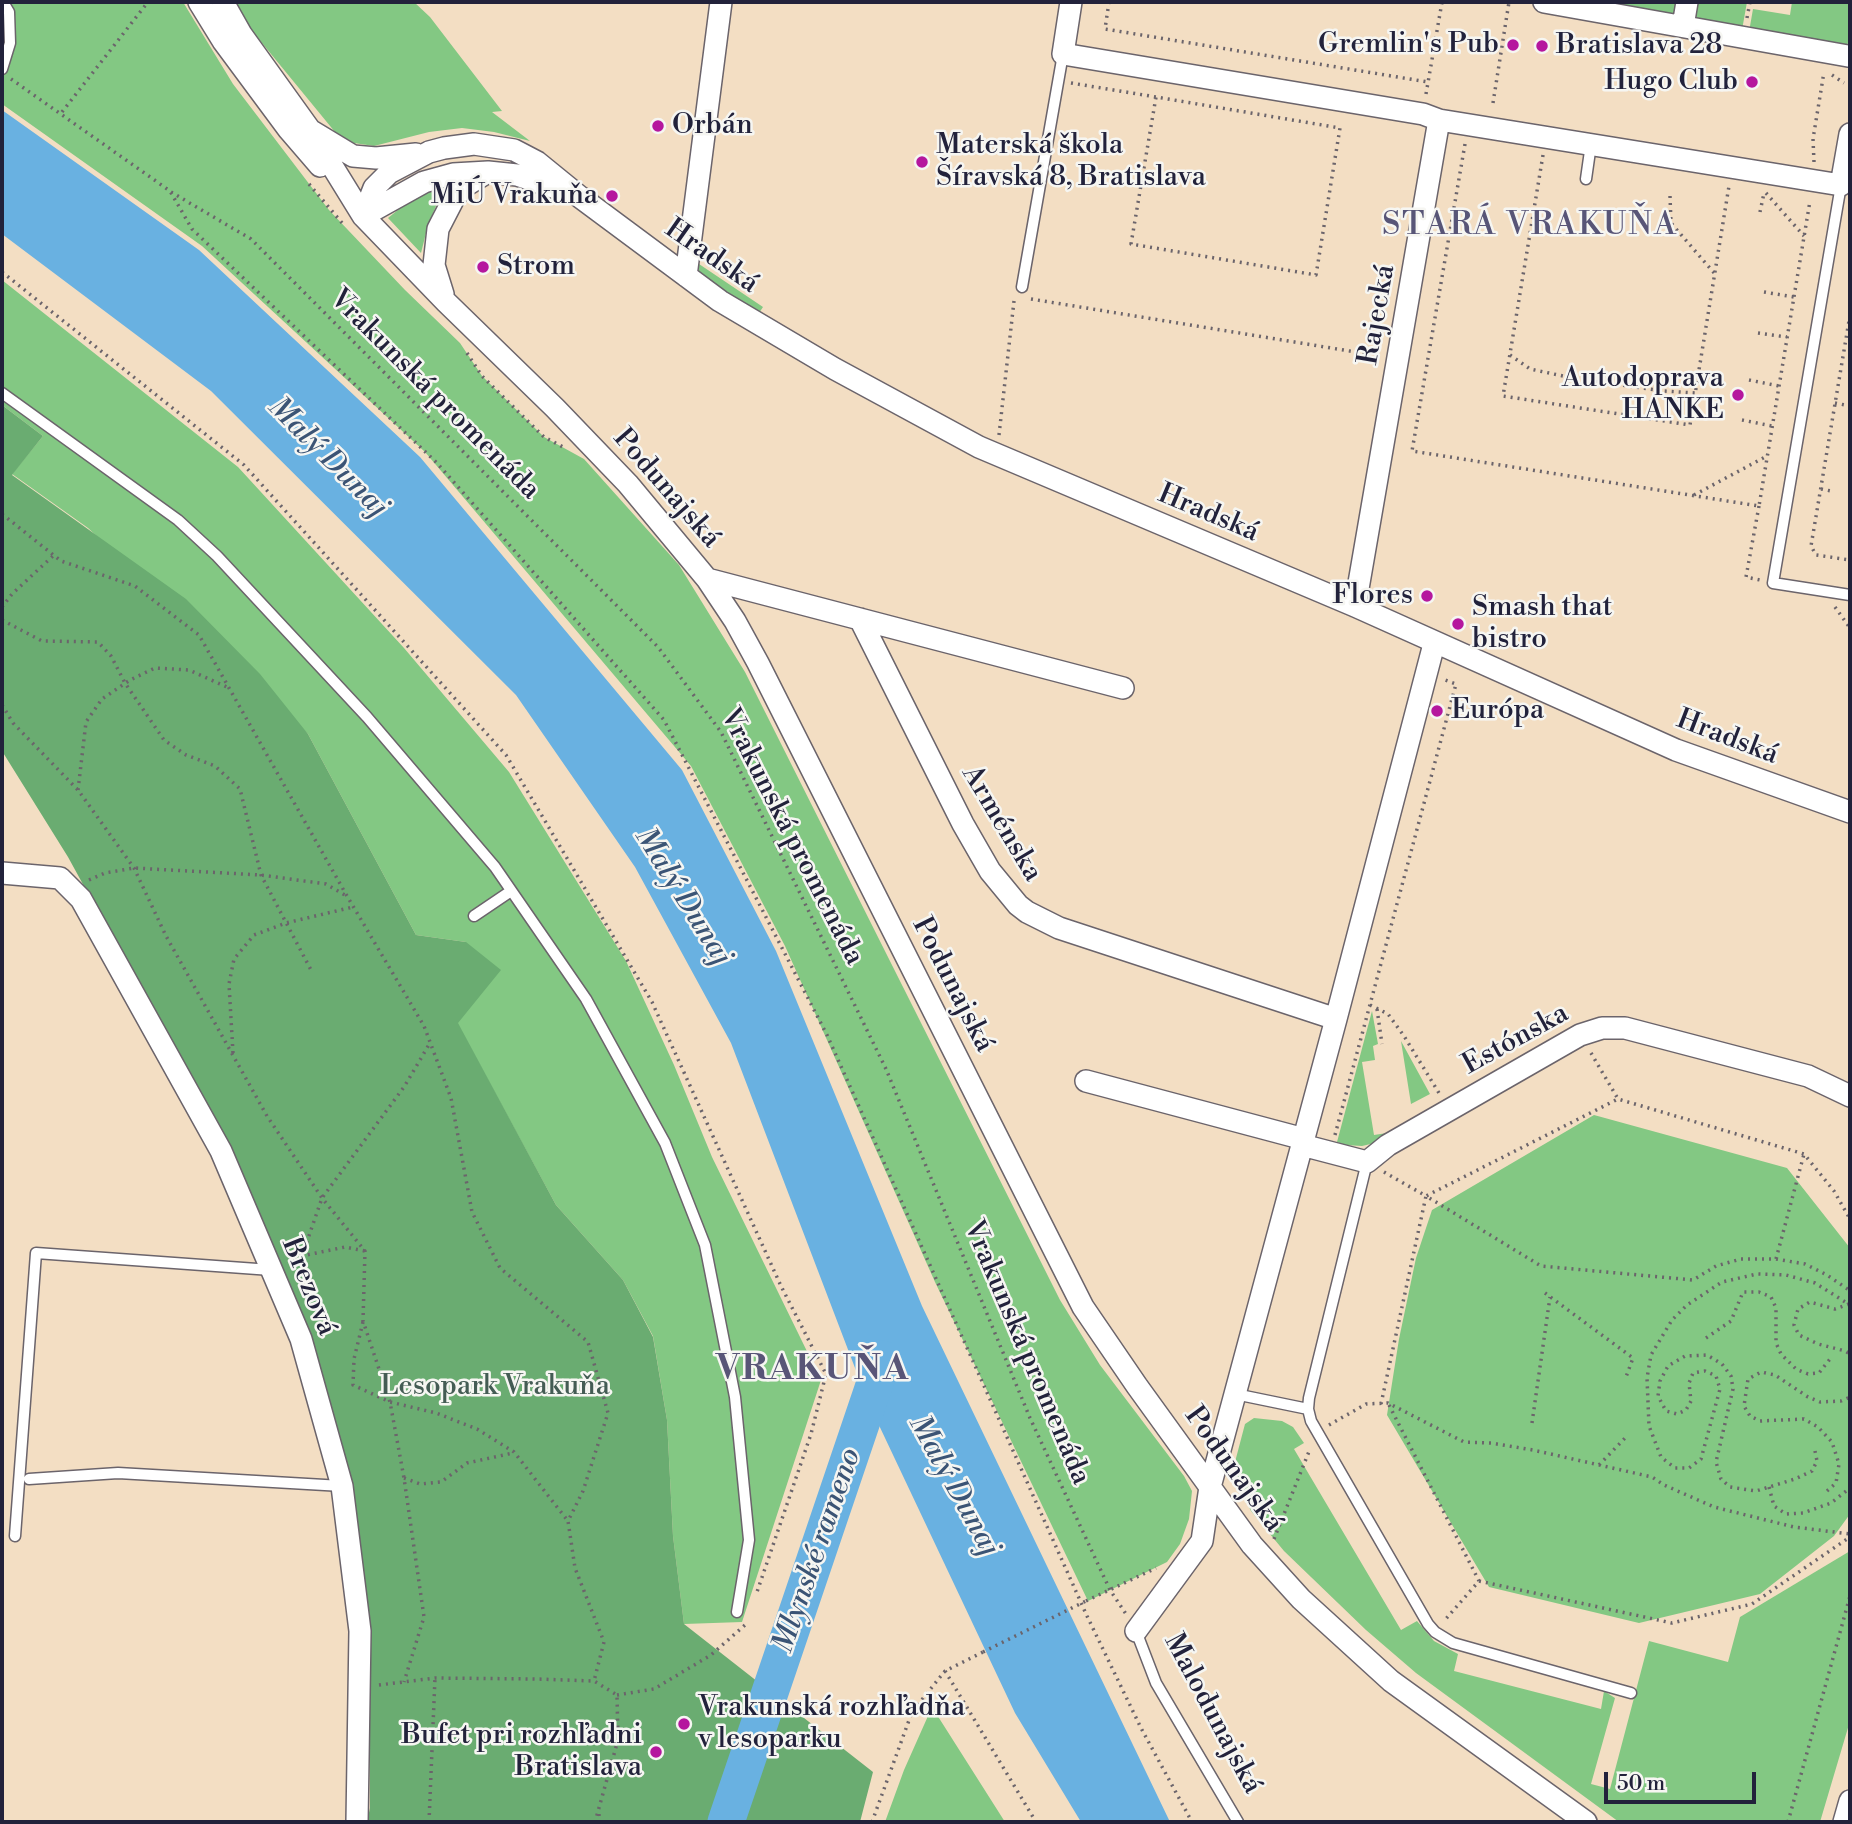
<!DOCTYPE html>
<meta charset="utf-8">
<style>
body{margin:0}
#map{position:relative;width:1852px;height:1824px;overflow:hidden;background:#f3dec3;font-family:"Libre Bodoni",serif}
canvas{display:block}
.frame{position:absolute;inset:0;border:4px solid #22223b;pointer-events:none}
.scale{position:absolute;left:1604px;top:1772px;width:152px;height:32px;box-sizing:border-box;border:4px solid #22223b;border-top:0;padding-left:9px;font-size:21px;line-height:24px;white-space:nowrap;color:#22223b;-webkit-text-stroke:5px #f6f6f2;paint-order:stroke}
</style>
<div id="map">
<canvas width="1852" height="1824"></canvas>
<div class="frame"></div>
<div class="scale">50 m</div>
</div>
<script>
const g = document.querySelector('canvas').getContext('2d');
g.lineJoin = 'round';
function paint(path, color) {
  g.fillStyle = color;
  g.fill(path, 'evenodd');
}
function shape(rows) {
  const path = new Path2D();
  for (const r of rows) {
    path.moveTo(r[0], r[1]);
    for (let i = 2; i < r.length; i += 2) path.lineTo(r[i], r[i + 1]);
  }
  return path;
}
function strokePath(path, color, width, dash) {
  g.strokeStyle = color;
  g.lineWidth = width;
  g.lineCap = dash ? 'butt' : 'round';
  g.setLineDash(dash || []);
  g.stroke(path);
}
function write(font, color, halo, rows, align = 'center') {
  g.font = font + ' "Libre Bodoni",serif';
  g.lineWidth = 5;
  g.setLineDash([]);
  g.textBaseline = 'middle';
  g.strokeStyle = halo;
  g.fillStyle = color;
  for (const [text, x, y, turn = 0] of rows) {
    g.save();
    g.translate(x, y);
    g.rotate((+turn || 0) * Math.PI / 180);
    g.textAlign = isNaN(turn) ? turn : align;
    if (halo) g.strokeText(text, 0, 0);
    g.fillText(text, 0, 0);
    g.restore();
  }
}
const green = shape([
 [2,2,183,2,233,84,329,210,405,290,460,343,482,376,544,437,584,459,679,565,745,672,1060,1300,1100,1365,1184,1476,1192,1491,1189,1519,1180,1544,1167,1562,1088,1601,935,1282,785,946,691,766,425,452,202,246,2,104],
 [235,2,414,2,430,17,502,111,492,112,530,141,494,132,462,128,429,132,374,146,354,143,335,132,248,26],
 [1587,2,1747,2,1742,30],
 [1792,2,1850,2,1850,31,1847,48,1749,32,1753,9,1790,15],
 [444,187,428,225,421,253,388,218,409,201,432,189],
 [699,264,763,307,759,313,704,278,699,271],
 [2,280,238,467,404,648,509,772,626,961,674,1065,712,1157,821,1380,742,1622,684,1624,673,1536,667,1420,653,1336,623,1280,556,1205,457,1023,466,942,416,935,308,734,88,528,12,474,43,436,2,405],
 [1372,1011,1378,1044,1373,1046,1375,1060,1362,1062,1374,1135,1387,1133,1379,1142,1362,1146,1345,1145,1337,1142],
 [1401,1041,1430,1094,1411,1104],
 [1594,1115,1787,1168,1850,1248,1850,1514,1834,1536,1760,1594,1639,1623,1489,1587,1387,1415,1399,1339,1416,1258,1432,1210],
 [1254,1418,1282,1421,1293,1427,1304,1443,1294,1449,1401,1630,1417,1621,1434,1641,1458,1654,1454,1671,1601,1709,1604,1691,1615,1698,1591,1784,1610,1789,1649,1641,1728,1662,1740,1617,1850,1551,1850,1721,1820,1822,1619,1822,1416,1673,1366,1630,1284,1551,1251,1511,1239,1488,1235,1462,1245,1424],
 [932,1707,1005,1822,885,1822,904,1770]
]);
const forest = shape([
 [2,405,43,436,12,475,186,599,260,674,308,734,416,935,466,942,501,970,458,1023,556,1205,623,1280,653,1337,667,1420,673,1536,684,1624,873,1772,860,1822,367,1822,370,1808,369,1691,351,1484,220,1134,68,857,2,751]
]);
const water = shape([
 [2,110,199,250,420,457,682,770,776,951,922,1306,1170,1822,1081,1822,1015,1713,868,1402,731,1043,635,867,516,695,211,391,2,234]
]);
const river = shape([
 [726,1822,883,1359]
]);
const path = shape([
 [1109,2,1105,29,1428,82],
 [1747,18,1750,2],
 [1832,75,1844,83],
 [11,79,170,191,192,229,437,463,664,720,827,1035,1087,1616,1141,1728,1192,1822],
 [1071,83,1156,97,1340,128,1316,275,1131,244,1156,97],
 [1426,94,1442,2],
 [1493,103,1509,2],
 [62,112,148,2],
 [1465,144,1412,451,1759,506,1810,201],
 [1543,155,1503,396,1690,425,1729,186],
 [1814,162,1813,139,1824,72],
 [309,184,343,224],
 [171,192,251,239,658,647,721,732,886,1069,1030,1418,1110,1590,1126,1614],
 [1766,193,1804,236],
 [1670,196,1671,223,1715,274],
 [1760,212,1764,193],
 [2,272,244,465,506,755,652,1002,781,1286,826,1374,811,1434,757,1592],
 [1764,292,1794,297],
 [1031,299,1368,354],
 [1850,315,1811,546,1816,555,1850,560],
 [1758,333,1787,337],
 [467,353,482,376,544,437,563,447],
 [1510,355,1530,369,1577,379,1664,391,1695,393],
 [1749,380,1779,386],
 [1835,403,1850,406],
 [1742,420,1772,426],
 [999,435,1014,301],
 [1821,489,1831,491],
 [1694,495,1767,456],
 [1759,506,1746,577,1760,580],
 [2,514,61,561,135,586,199,635,347,896,424,1026,451,1098,472,1212,500,1268,588,1342,608,1413,583,1491,568,1521,575,1568,604,1642,594,1681],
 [2,607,12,594,54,555],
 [1835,607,1850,628],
 [2,620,42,641,98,642,111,656,125,683,164,740,186,755,215,766,240,789,261,875,311,970],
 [2,705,13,723,78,790,134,868,166,936,267,1116,322,1198,365,1251,363,1321,390,1402,404,1478,424,1617,404,1682],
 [78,790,86,722,102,699,130,680,155,668,189,670,229,688],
 [89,880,105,873,134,868,261,875,326,884,345,895],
 [1370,1005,1388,1014,1404,1036,1439,1093],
 [1377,1009,1382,1044],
 [233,1053,229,984,234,959,254,935,286,923,353,907],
 [1591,1053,1618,1099,1804,1154,1834,1191,1850,1219],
 [1335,1135,1456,684,1445,680],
 [1384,1172,1426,1196,1618,1099],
 [302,1256,322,1198,404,1087,430,1043],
 [1776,1259,1804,1154],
 [290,1265,302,1256,345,1247,365,1251],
 [1545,1293,1633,1358,1626,1377],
 [1849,1304,1835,1309,1810,1302,1798,1309,1794,1325,1799,1335,1818,1344,1845,1351,1850,1354],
 [363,1322,354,1359,353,1385,390,1402,436,1413,477,1429,514,1452,568,1521],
 [1706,1338,1731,1321,1743,1292,1759,1292,1771,1297,1776,1308,1776,1343,1781,1354,1796,1369,1808,1374,1819,1373,1830,1359],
 [1381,1404,1426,1196,1541,1266,1693,1280,1716,1266,1741,1259,1776,1259,1805,1264,1827,1275,1849,1290],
 [1389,1405,1479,1581,1444,1621],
 [1532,1423,1550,1297],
 [1329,1425,1366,1404,1388,1403,1464,1442,1491,1443,1533,1450,1652,1477,1664,1485,1714,1507,1794,1527,1850,1534],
 [1815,1451,1817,1461,1812,1471,1795,1479,1756,1491,1730,1487,1721,1479,1716,1462,1733,1389,1731,1376,1722,1364,1707,1355,1685,1356,1668,1366,1660,1381,1658,1396,1666,1411,1677,1414,1686,1410,1691,1401,1689,1383,1693,1373,1705,1371,1716,1376,1720,1389,1701,1459,1689,1468,1675,1468,1661,1457,1649,1426,1647,1378,1651,1355,1672,1320,1687,1305,1722,1282,1757,1274,1786,1275,1815,1283,1850,1305],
 [1599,1465,1628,1435],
 [404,1478,420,1484,441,1482,467,1463,513,1453],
 [1769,1487,1774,1506,1786,1514,1803,1513,1831,1503,1850,1488],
 [1827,1491,1836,1483,1839,1464,1832,1442,1818,1427,1804,1419,1760,1421,1750,1416,1744,1406,1748,1379,1761,1372,1775,1375,1808,1397,1820,1402,1841,1401,1850,1397],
 [1274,1539,1310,1449],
 [1479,1581,1672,1623,1752,1604,1850,1537],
 [1086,1601,1156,1568],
 [945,1671,1036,1822],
 [379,1685,435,1678,536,1679,594,1681,617,1695,618,1740,595,1822],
 [617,1695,654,1689,711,1655,745,1625],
 [599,1814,599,1822],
 [429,1822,435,1678],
 [872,1822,912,1712,945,1671,983,1652],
 [1788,1822,1850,1596]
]);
const lane = shape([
 [2,69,10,43,9,12,3,2],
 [1586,179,1591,144],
 [1841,185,1773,583,1850,595],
 [1022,287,1063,54],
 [2,393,178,520,217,556,367,717,495,867,586,999,665,1143,705,1245,735,1397,749,1540,737,1612],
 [474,916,511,891],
 [1367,1162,1309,1398,1308,1409,1311,1421,1428,1624,1435,1632,1453,1643,1631,1693],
 [1235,1394,1308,1409],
 [29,1479,118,1473,342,1486],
 [15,1536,36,1253,271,1270],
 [1136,1631,1156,1683,1238,1822]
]);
const street = shape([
 [199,2,223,41,289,130,320,166],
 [223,2,241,34,310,130,353,156,376,158,416,154],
 [1071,2,1063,54,1423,114,1439,120,1841,185,1850,134],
 [1544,2,1848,56],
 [1683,26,1687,2],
 [310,130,363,216,446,302,555,408,628,484,707,579,735,621,758,663,1083,1307,1137,1386,1252,1545,1301,1599,1391,1681,1586,1822],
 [363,216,374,188,389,173,429,152,444,148,474,144,514,150,537,162,580,197,720,301,835,369,979,447,1355,606,1676,750,1850,812],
 [363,216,424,182,453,174,488,172,517,175,565,191],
 [686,276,721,2],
 [443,294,434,265,438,229,454,198,465,186,486,173],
 [707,579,1123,688],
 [1355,606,1439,120],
 [860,619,963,824,990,871,1018,905,1027,912,1059,928,1336,1019],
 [2,873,60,878,81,899,221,1151,301,1339,342,1486,360,1631,357,1822],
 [1086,1081,1304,1139],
 [1302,1145,1367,1162,1388,1145,1580,1035,1602,1028,1625,1028,1808,1076,1850,1096],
 [1136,1631,1202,1541,1210,1487,1336,1019,1434,644],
 [1844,1822,1850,1801]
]);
const pathBridge = shape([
 [983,1652,1086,1601]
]);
const markers = [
 [1513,45,7,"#b5179e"],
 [1542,46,7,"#b5179e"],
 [1752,82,7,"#b5179e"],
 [658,126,7,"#b5179e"],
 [922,162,7,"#b5179e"],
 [612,196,7,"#b5179e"],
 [483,267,7,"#b5179e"],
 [1738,395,7,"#b5179e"],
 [1427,596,7,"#b5179e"],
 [1458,624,7,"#b5179e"],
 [1437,711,7,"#b5179e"],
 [684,1724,7,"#b5179e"],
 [656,1752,7,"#b5179e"]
];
const poiNames = [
 ["Gremlin's Pub",1499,45,"right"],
 ["Bratislava 28",1556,46],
 ["Hugo Club",1738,82,"right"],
 ["Orbán",672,126],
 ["Materská škola",936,146],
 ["Šíravská 8, Bratislava",936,178],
 ["MiÚ Vrakuňa",598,196,"right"],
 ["Strom",497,267],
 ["Autodoprava",1724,379,"right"],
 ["HANKE",1724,411,"right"],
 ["Flores",1413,596,"right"],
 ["Smash that",1472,608],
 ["bistro",1472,640],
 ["Európa",1451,711],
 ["Vrakunská rozhľadňa",698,1708],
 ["v lesoparku",698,1740],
 ["Bufet pri rozhľadni",642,1736,"right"],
 ["Bratislava",642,1768,"right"]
];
const streetNames = [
 ["Hradská",711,257,35],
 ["Rajecká",1378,315,-80],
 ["Vrakunská promenáda",434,395,45],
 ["Podunajská",666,489,49],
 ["Hradská",1208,514,23],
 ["Hradská",1727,738,21],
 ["Arménska",1001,824,59],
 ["Vrakunská promenáda",791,837,63],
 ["Podunajská",952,985,63],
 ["Estónska",1516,1040,-29],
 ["Brezová",308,1287,68],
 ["Vrakunská promenáda",1026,1353,67],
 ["Podunajská",1233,1470,54],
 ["Malodunajská",1212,1714,62]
];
const parkNames = [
 ["Lesopark Vrakuňa",495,1387]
];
const waterNames = [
 ["Malý Dunaj",327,458,45],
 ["Malý Dunaj",682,897,58],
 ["Malý Dunaj",953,1486,61],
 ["Mlynské rameno",818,1551,-71]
];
const quarterNames = [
 ["STARÁ VRAKUŇA",1530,226]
];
const districtNames = [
 ["VRAKUŇA",813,1371]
];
paint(green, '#83c883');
paint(forest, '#6aac71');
paint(water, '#69b1e1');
strokePath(river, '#69b1e1', 37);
strokePath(lane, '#6b646b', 13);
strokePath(street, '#6b646b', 24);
strokePath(path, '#6b646b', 3.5, [2, 5]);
strokePath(lane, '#fff', 10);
strokePath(street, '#fff', 21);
strokePath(pathBridge, '#6b646b', 3.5, [2, 5]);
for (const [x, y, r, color] of markers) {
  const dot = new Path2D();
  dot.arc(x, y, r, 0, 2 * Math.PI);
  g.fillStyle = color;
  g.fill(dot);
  strokePath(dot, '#f6f6f2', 2.5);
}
write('28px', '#22223b', '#f6f6f2', poiNames, 'left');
write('28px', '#22223b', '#f6f6f2', streetNames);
write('28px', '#445c54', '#f6f6f2', parkNames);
write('italic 30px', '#3b5475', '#f6f6f2', waterNames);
g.letterSpacing = '2px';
write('32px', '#585577', '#f6f6f2', quarterNames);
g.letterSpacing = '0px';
g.letterSpacing = '2px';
write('bold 35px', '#585577', '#f6f6f2', districtNames);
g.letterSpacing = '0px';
</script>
